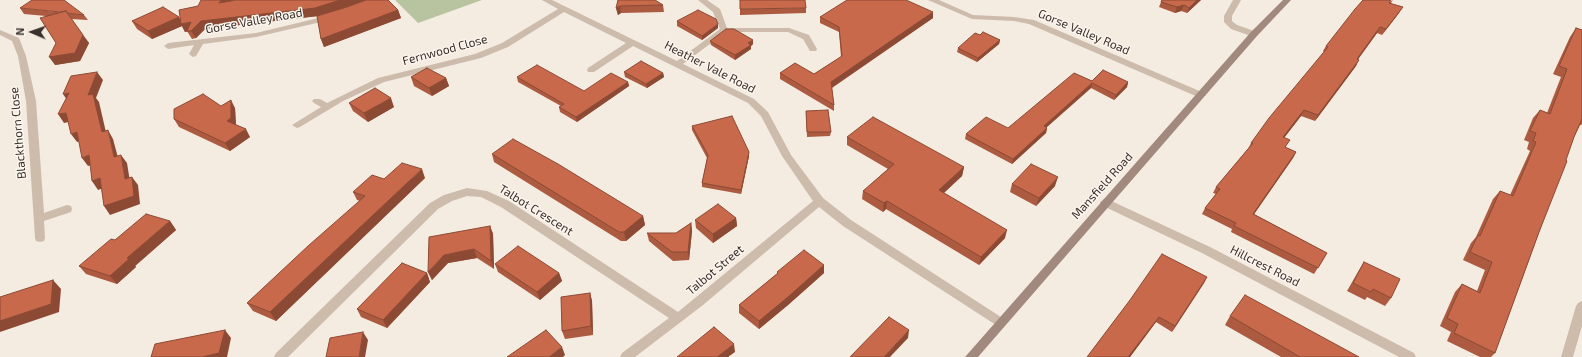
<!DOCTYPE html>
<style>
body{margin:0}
#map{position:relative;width:1582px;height:357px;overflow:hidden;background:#f4ebe1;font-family:"Exo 2",sans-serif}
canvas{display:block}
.north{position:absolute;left:12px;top:12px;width:40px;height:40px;-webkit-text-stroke:3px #fbf5ee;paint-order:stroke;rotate:272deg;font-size:11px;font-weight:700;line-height:16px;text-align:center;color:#3b302b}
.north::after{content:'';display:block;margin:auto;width:14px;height:18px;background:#3b302b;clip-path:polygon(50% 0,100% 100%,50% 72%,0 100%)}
</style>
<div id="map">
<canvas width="1582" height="357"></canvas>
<div class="north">N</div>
</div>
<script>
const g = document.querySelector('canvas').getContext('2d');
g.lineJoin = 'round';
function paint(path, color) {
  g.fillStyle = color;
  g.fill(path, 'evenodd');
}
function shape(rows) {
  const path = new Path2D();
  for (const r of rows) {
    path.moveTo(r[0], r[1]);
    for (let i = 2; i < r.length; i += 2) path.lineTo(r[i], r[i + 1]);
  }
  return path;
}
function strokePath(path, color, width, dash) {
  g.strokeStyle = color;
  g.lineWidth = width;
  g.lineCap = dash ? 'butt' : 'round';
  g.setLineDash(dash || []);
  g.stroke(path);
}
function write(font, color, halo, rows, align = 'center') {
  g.font = font + ' "Exo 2",sans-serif';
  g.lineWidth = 3;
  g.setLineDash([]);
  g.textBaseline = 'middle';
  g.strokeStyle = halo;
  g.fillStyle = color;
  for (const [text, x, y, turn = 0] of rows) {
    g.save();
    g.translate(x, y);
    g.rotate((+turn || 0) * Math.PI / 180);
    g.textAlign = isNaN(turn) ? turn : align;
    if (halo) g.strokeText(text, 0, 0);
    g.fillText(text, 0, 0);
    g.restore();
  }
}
const green = shape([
 [395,0,482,0,418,23]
]);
const street = shape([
 [542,0,552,0,677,61,720,29,713,12,698,0,707,0,720,9,727,28,789,28,809,35,817,49,816,51,810,51,803,39,788,32,726,32,683,64,754,99,768,112,791,155,823,198,851,220,1004,319,1006,322,1004,325,1000,327,996,325,843,226,819,207,703,305,635,357,620,357,622,353,669,318,501,207,481,197,467,196,452,201,438,209,288,357,274,357,276,353,430,203,444,195,467,188,487,191,509,201,678,312,813,201,782,156,761,116,748,103,633,46,594,72,588,72,587,70,588,68,626,43,564,12,508,47,481,58,384,82,343,101,300,127,297,128,292,125,321,107,314,103,312,101,314,99,320,99,327,103,378,78,475,54,502,43,558,9,542,0],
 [928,0,939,0,973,15,1014,17,1034,20,1204,93,1206,95,1201,98,1198,97,1029,24,1014,21,972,19,928,0],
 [1233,0,1241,0,1232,16,1232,21,1237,25,1257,32,1257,36,1251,36,1231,29,1224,22,1224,16,1233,0],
 [331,15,334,15,334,19,256,37,203,44,196,56,193,57,189,54,194,45,168,49,164,46,168,43,256,33,331,15],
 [0,30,19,38,26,56,36,101,44,213,67,205,71,206,72,209,71,212,44,221,45,238,44,241,40,242,36,241,35,238,26,101,18,56,12,41,0,35,0,30],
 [1105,198,1210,247,1414,353,1416,357,1399,357,1202,253,1101,205,1100,202,1105,198],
 [1582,301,1582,326,1573,357,1561,357,1576,306,1578,303,1582,301]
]);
const secondary = shape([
 [1283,0,1291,0,1257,36,978,357,965,357,1251,32,1283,0]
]);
const wall = shape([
 [388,0,398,10,401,18,324,47,321,39,317,16,205,29,196,38,192,39,187,31,185,32,182,26,152,39,137,29,132,21,179,17,180,19,198,6,233,1],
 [357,4,347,7,332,11],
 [618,0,663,5,664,12,621,13,618,15,616,8],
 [1201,0,1187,13,1181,11,1175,13,1159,7,1161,2],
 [1393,0,1391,3,1399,13,1382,35,1377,33,1358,59,1356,66,1315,121,1301,116,1284,138,1286,148,1296,152,1293,158,1254,214,1327,253,1314,274,1231,232,1232,229,1202,214,1205,208,1216,194,1213,193,1216,187,1248,149,1251,143,1324,52,1323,51,1326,46],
 [20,8,84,15,88,20,71,19,89,43,80,61,55,65,56,43,46,16,24,14],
 [806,8,806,13,740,15,740,9],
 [820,17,933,18,832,88,834,105,834,111,780,79,780,73,814,74,841,57,839,32,820,23],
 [677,21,718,24,718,28,702,40,677,26],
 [1576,28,1582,30,1582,124,1581,125,1580,125,1574,137,1495,353,1491,357,1480,357,1447,341,1451,332,1440,326,1455,292,1462,284,1477,291,1485,270,1463,260,1471,243,1476,237,1493,199,1500,191,1510,195,1530,151,1527,149,1529,142,1524,140,1533,118,1540,110,1547,113,1561,77,1553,74,1570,37],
 [980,35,1000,40,999,44,977,62,957,52,958,48],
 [753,40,753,44,751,46,751,49,735,60,711,45,710,41],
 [624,72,663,73,664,77,647,88,625,77],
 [411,77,446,78,449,86,432,96,414,86],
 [517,77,584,91,628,82,629,86,577,122,560,112,559,107,561,106,518,82],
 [1092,81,1128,82,1127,87,1114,100,1091,88,1046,128,1047,128,1046,133,1012,164,965,139,966,134,1008,128],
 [349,103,394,107,368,122,353,111],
 [221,106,235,108,236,125,250,137,230,151,179,127,174,119],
 [806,111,831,132,830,136,807,137],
 [692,126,749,152,749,156,741,194,702,187,702,183,707,158,692,130],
 [847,137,964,167,962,176,944,193,1005,238,979,265,886,209,883,212,862,199,863,191,888,169,847,145],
 [492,154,643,216,645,225,626,241,621,241,494,162],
 [425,178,276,321,253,311,247,303,360,201,357,200,353,192,384,179],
 [1012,184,1055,186,1036,206,1010,192],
 [736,218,737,226,713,243,696,228,695,220],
 [170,221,176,230,135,266,136,267,117,284,86,274,79,266],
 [691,223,692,231,689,260,673,261,649,241,647,233,676,233],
 [490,226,493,234,494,269,477,258,448,263,432,280,428,272],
 [1364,262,1391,298,1385,306,1367,297,1365,300,1347,291,1359,270],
 [495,264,559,273,562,281,540,300,498,272],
 [824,265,824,273,788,305,759,329,739,313,739,305,777,274,777,272],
 [427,273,430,282,387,328,361,317,357,309],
 [1207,277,1204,283,1172,332,1156,322,1130,357,1087,357],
 [590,293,592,301,593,335,565,339,562,331],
 [1230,316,1359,357,1281,357,1225,325]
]);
const shadedWall = shape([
 [221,0,233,0,223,11,219,3],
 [340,0,368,0,319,16,205,29,196,38,191,31,185,32,182,26,152,39,148,31,179,17,182,24],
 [1197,0,1201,0,1187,13,1189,8],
 [1184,5,1181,11,1175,13,1177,7],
 [620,6,621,13,618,15,616,8],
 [1403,7,1399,13,1382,35,1386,29],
 [398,10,401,18,324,47,321,39],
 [933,12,933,18,831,88,831,82],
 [718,24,718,28,702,40,702,36],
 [1380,27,1377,33,1354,65,1357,59],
 [83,35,89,43,80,61,55,65,49,57],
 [753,40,753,44,751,46,751,49,735,60,735,55,748,43],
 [1000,40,999,44,977,62,978,58],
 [1359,60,1356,66,1315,121,1318,115],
 [97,72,103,80,96,98,99,102,108,141,102,132,88,95],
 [663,73,664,77,647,88,646,84],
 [446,78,449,86,432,96,429,88],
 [628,82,629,86,577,122,576,117],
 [1128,82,1127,87,1114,100,1116,95],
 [1092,83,1091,88,1042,131,1044,126],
 [69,93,69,103,63,94],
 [391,98,394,107,368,122,364,113],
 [231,100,235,108,236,127,227,121],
 [1304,110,1301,116,1280,143,1283,137],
 [66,113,73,121,64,123,58,114],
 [1047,128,1046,133,1012,164,1013,159],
 [246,129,250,137,230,151,225,143],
 [108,130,113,139,120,165,114,157],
 [77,132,83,140,77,142,71,134],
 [749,152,749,156,741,194,741,190],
 [1296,152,1293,158,1250,220,1253,214],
 [89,155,95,164,88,166,82,158],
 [121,155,127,163,131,188,125,179],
 [964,167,962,176,937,199,939,190],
 [422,169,425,178,276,321,270,312],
 [132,177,138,185,140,204,110,215,104,206],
 [1058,177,1055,186,1036,206,1039,198],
 [100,178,106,187,98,190,92,181],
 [887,201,886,209,883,212,884,203],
 [643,216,645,225,626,241,624,232],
 [736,218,737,226,713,243,713,234],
 [170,221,176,230,135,266,136,267,117,284,110,276,127,258],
 [691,223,692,231,689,260,688,252],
 [490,226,493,234,494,269,491,261],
 [1007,230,1005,238,979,265,981,257],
 [474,249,477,258,448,263,432,280,428,272,444,255],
 [824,265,824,273,788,305,759,329,759,321],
 [427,273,430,282,387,328,383,320],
 [559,273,562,281,540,300,537,292],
 [1207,277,1204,283,1172,332,1175,326],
 [53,280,61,289,59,312,0,332,0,321],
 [590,293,592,301,593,335,591,326],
 [1159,317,1156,322,1130,357,1128,357],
 [225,330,231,338,227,357,202,357],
 [909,330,908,338,890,357,884,357],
 [363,332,368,340,365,357,359,357],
 [734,344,735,352,728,357,717,357],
 [562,347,565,355,563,357,549,357]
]);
const building = shape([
 [32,0,64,0,84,15,67,13,66,11,60,12,20,8,32,0],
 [201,0,221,0,219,3,236,0,340,0,315,8,201,21,191,31,187,31,191,22,181,24,179,10,198,6,201,0],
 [366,0,388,0,398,10,321,39,317,16,347,7,366,0],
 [618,0,655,0,663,5,620,6,616,8,618,0],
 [740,0,805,0,806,8,740,9,740,0],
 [847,0,906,0,933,12,831,82,834,105,780,73,795,63,814,74,842,56,839,27,820,17,847,0],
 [1162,0,1197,0,1189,8,1184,5,1177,7,1161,2,1162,0],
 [1363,0,1391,0,1389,3,1403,7,1386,29,1380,27,1357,59,1359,60,1318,115,1304,110,1283,137,1290,140,1285,147,1296,152,1253,214,1327,253,1318,268,1234,226,1236,223,1205,208,1220,189,1216,187,1253,143,1251,143,1269,118,1328,47,1326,46,1355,9,1363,0],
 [163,7,179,17,148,31,132,21,163,7],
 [698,10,716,19,718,24,702,36,677,21,698,10],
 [66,11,83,35,75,53,49,57,56,43,40,18,66,11],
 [1576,28,1582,30,1582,119,1574,137,1566,160,1567,161,1539,232,1495,353,1454,333,1458,324,1447,318,1462,284,1480,293,1492,262,1470,252,1478,235,1480,236,1500,191,1513,196,1536,142,1533,141,1536,133,1530,131,1540,110,1550,114,1567,69,1559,66,1576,28],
 [726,29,734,29,753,40,748,43,751,45,735,55,710,41,726,29],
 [983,32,1000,40,978,58,958,48,975,33,980,35,983,32],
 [641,61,663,73,646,84,624,72,641,61],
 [537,65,584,91,611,73,628,82,576,117,559,107,564,104,517,77,537,65],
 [427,68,446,78,429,88,411,77,427,68],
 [1103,70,1128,82,1116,95,1092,83,1044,126,1047,128,1013,159,966,134,986,117,1008,128,1074,73,1092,81,1103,70],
 [97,72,88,95,93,94,102,132,108,130,114,157,121,155,125,179,132,177,134,196,104,206,100,178,92,181,89,155,82,158,77,132,71,134,66,113,58,114,69,93,63,94,71,76,97,72],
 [375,88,391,98,364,113,349,103,375,88],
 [203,94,221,106,231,100,231,118,227,121,246,129,225,143,174,119,174,109,203,94],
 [828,110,831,132,807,132,806,111,828,110],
 [732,116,749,152,741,190,702,183,708,155,692,126,732,116],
 [873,117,964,167,939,190,1007,230,981,257,887,201,884,203,863,191,894,164,847,137,873,117],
 [513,139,558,164,643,216,624,232,619,232,492,154,513,139],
 [402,163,422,169,270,312,247,303,308,246,365,196,353,192,372,175,384,179,402,163],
 [1031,164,1058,177,1039,198,1012,184,1031,164],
 [718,204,736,218,713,234,695,220,718,204],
 [146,214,170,221,127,258,129,259,110,276,79,266,111,239,115,240,146,214],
 [691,223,688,252,672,252,647,233,676,233,691,223],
 [490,226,491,261,474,249,444,255,428,272,429,237,490,226],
 [518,246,559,273,537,292,495,264,518,246],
 [804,250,824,265,788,297,759,321,739,305,778,273,777,272,804,250],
 [1162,254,1207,277,1175,326,1159,317,1128,357,1087,357,1130,300,1162,254],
 [1364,262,1400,279,1391,298,1373,289,1371,292,1353,283,1364,262],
 [402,263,427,273,383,320,357,309,402,263],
 [53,280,51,304,0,321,0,297,53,280],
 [590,293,591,326,562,331,561,297,590,293],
 [1245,295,1359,357,1300,357,1230,316,1245,295],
 [889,317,909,330,884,357,850,357,889,317],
 [714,327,734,344,717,357,677,357,714,327],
 [225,330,219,353,202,357,151,357,155,344,225,330],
 [546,330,562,347,549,357,507,357,546,330],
 [363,332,359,357,326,357,330,338,363,332]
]);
const streetNames = [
 ["Gorse Valley Road",254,21,-10],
 ["Gorse Valley Road",1084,32,23],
 ["Fernwood Close",445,50,-15],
 ["Heather Vale Road",710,67,27],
 ["Blackthorn Close",18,133,-95],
 ["Mansfield Road",1102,186,-48],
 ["Talbot Crescent",536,210,32],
 ["Hillcrest Road",1265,266,27],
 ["Talbot Street",715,270,-40]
];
paint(green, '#b8c4a0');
paint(street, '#cdbbac');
paint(secondary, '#a18a7d');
paint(wall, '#ac5a40');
paint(shadedWall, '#8c4a34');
paint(building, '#c8694b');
strokePath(building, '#8c4a34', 1);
write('12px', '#3b302b', '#fbf5ee', streetNames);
</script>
